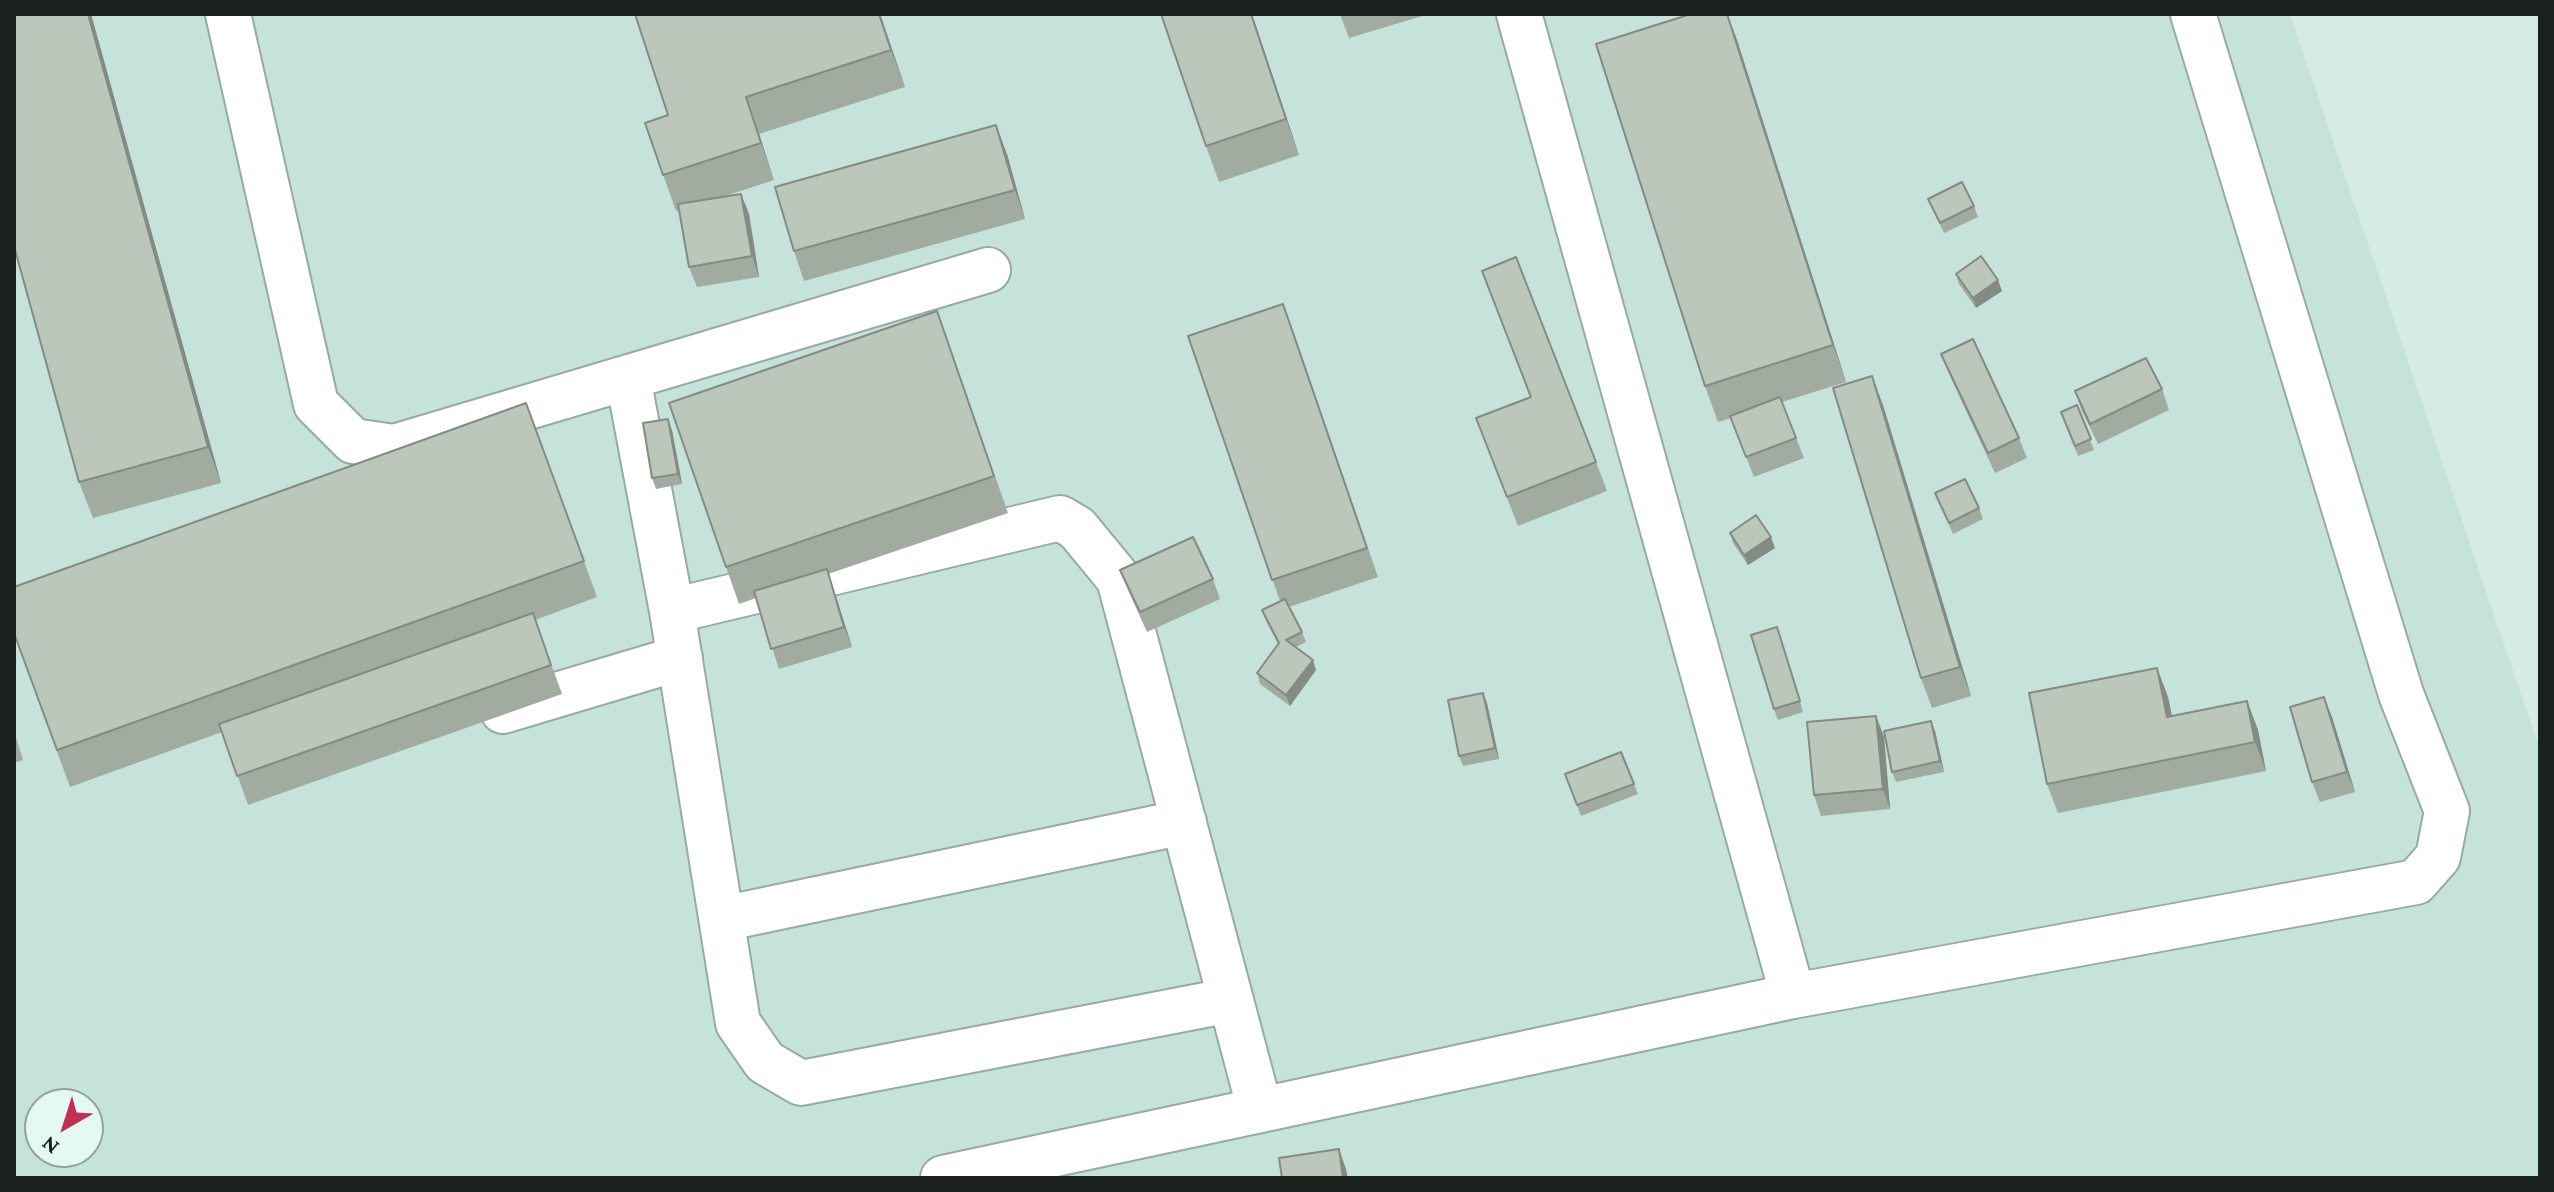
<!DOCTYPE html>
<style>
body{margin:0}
#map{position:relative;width:2554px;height:1192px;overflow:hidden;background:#d7ebe6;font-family:"Crimson Pro",serif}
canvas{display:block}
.frame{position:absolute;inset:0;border:16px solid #19201e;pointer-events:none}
.north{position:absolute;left:24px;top:1088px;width:80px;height:80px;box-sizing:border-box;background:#e4f9f3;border:2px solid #93a29e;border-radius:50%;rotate:219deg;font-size:22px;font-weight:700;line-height:32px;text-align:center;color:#19201e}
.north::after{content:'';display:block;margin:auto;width:28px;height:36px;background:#c03053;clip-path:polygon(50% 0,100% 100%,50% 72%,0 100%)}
</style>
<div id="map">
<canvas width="2554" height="1192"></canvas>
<div class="frame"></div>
<div class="north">N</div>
</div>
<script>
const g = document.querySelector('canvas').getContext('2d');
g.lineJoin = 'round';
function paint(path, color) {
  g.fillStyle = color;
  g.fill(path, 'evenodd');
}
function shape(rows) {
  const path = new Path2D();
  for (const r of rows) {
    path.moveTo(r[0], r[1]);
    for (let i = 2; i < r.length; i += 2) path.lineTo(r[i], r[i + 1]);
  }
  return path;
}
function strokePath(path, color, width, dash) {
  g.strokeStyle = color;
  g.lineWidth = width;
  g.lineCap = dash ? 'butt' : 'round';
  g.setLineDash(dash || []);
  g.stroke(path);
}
const built = shape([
 [14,14,2290,14,2540,750,2540,1178,14,1178],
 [40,1104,88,1104,88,1152,40,1152]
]);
const minor = shape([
 [228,14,316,404,353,441,394,447,988,270],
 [1519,14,1793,996],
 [628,378,672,611,738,1023,765,1062,801,1083,1231,1000],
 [672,611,1060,518,1077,528,1119,579,1260,1110],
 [503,711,680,658],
 [722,919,1184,822],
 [943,1178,1793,996,2416,882,2438,857,2447,811,2401,694,2193,14]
]);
const wall = shape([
 [91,14,221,483,93,518,79,482],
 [635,14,880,14,905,87,759,134,774,180,719,198,741,194,749,214,759,277,697,287,689,267,679,210,676,211,645,123,668,115],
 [1252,14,1299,155,1219,182,1206,146],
 [1340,14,1429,14,1349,38],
 [1727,14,1737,40,1846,382,1782,402,1804,458,1754,477,1731,418,1718,422,1705,386],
 [1007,154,1025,219,804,281,794,251],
 [1928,199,1974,206,1978,217,1944,233],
 [1482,271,1596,462,1607,491,1518,526,1476,418,1530,397],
 [1956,274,2002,291,1976,308,1959,284],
 [937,311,1008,513,828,574,852,647,779,669,756,598,739,604,726,567],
 [1294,333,1378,577,1289,607,1302,632,1306,642,1296,647,1316,670,1290,706,1260,684,1257,673,1278,644,1266,621,1262,610,1280,601,1188,336],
 [1941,354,2019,438,2027,458,1995,473,1949,374],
 [2162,389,2169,410,2098,444,2082,411,2075,391],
 [526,403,597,597,535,620,562,694,248,805,222,732,70,787,14,633],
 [1883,405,1971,696,1932,708,1921,678],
 [2077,405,2094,450,2078,456,2061,412],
 [672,430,682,484,656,489,652,478],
 [1935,493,1979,508,1983,519,1953,534],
 [1730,533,1775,548,1748,565,1733,543],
 [1120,570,1213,579,1220,599,1147,632,1128,590],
 [1781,638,1803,712,1778,720,1774,709],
 [2157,668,2168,697,2172,716,2247,701,2258,730,2266,771,2058,813,2047,784],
 [1487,703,1499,759,1463,766,1459,756],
 [1876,716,1884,737,1890,809,1821,816,1814,795],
 [2332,717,2355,792,2320,802,2312,782],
 [14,731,23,760,14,763],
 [1935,731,1944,772,1896,782,1892,772],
 [1565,774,1634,784,1638,794,1581,816]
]);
const shadedWall = shape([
 [88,14,91,14,221,483,208,447],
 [879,14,880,14,905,87,891,50],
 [1251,14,1252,14,1299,155,1286,119],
 [1727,14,1737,40,1846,382,1833,345],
 [746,97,759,134,774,180,761,143],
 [996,125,1007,154,1025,219,1015,190],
 [741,194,749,214,759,277,752,256],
 [1998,280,2002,291,1976,308,1973,298],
 [1872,376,1883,405,1971,696,1960,667],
 [668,419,672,430,682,484,678,474],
 [1771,537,1775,548,1748,565,1744,555],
 [827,569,834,590,852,647,844,627],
 [1313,660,1316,670,1290,706,1286,695],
 [2157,668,2168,697,2178,746,2167,717],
 [1483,693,1487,703,1499,759,1495,748],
 [2324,697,2332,717,2355,792,2347,772],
 [2247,701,2258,730,2266,771,2255,742],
 [1876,716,1884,737,1890,809,1883,789],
 [1931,721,1935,731,1944,772,1940,761],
 [1339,1149,1346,1169,1348,1178,1343,1178]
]);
const building = shape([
 [14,14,88,14,208,447,79,482,14,246,14,14],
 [635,14,879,14,891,50,746,97,761,143,663,175,645,123,668,115,635,14],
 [1161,14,1251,14,1286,119,1206,146,1161,14],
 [1691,14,1727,14,1833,345,1705,386,1596,44,1691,14],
 [996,125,1015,190,794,251,775,187,996,125],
 [1962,182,1974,206,1940,223,1928,199,1962,182],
 [741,194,752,256,689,267,678,204,741,194],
 [1981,256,1998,280,1973,298,1956,274,1981,256],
 [1516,257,1596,462,1507,497,1476,418,1531,397,1482,271,1516,257],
 [1283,304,1367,548,1272,580,1188,336,1283,304],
 [937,311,994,476,726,567,669,403,937,311],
 [1973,339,2019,438,1988,453,1941,354,1973,339],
 [2146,358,2162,389,2090,424,2075,391,2146,358],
 [1872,376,1960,667,1921,678,1833,388,1872,376],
 [1780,397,1796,438,1746,457,1730,416,1780,397],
 [526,403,584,561,57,750,14,633,14,587,526,403],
 [2077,405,2091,439,2075,446,2061,412,2077,405],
 [668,419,678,474,652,478,643,423,668,419],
 [1965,479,1979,508,1949,523,1935,493,1965,479],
 [1756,515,1771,537,1744,555,1730,533,1756,515],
 [1193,537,1213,579,1140,612,1120,570,1193,537],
 [827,569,844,627,771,649,754,591,827,569],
 [1285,599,1302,632,1286,640,1313,660,1286,695,1257,673,1279,643,1262,610,1285,599],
 [533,613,551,665,237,776,219,724,533,613],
 [1777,627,1800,701,1774,709,1751,635,1777,627],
 [2157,668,2167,717,2247,701,2255,742,2047,784,2029,693,2157,668],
 [1483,693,1495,748,1459,756,1448,700,1483,693],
 [2324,697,2347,772,2312,782,2290,707,2324,697],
 [1876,716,1883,789,1814,795,1807,722,1876,716],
 [1931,721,1940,761,1892,772,1884,731,1931,721],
 [1621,752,1634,784,1577,805,1565,774,1621,752],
 [1339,1149,1343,1178,1282,1178,1279,1158,1339,1149]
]);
paint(built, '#c6e3db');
strokePath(minor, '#98aaa5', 48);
strokePath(minor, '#fff', 44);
paint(wall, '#a1aba0');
paint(shadedWall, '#838b82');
paint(building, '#bbc7ba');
strokePath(building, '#838b82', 2);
</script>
